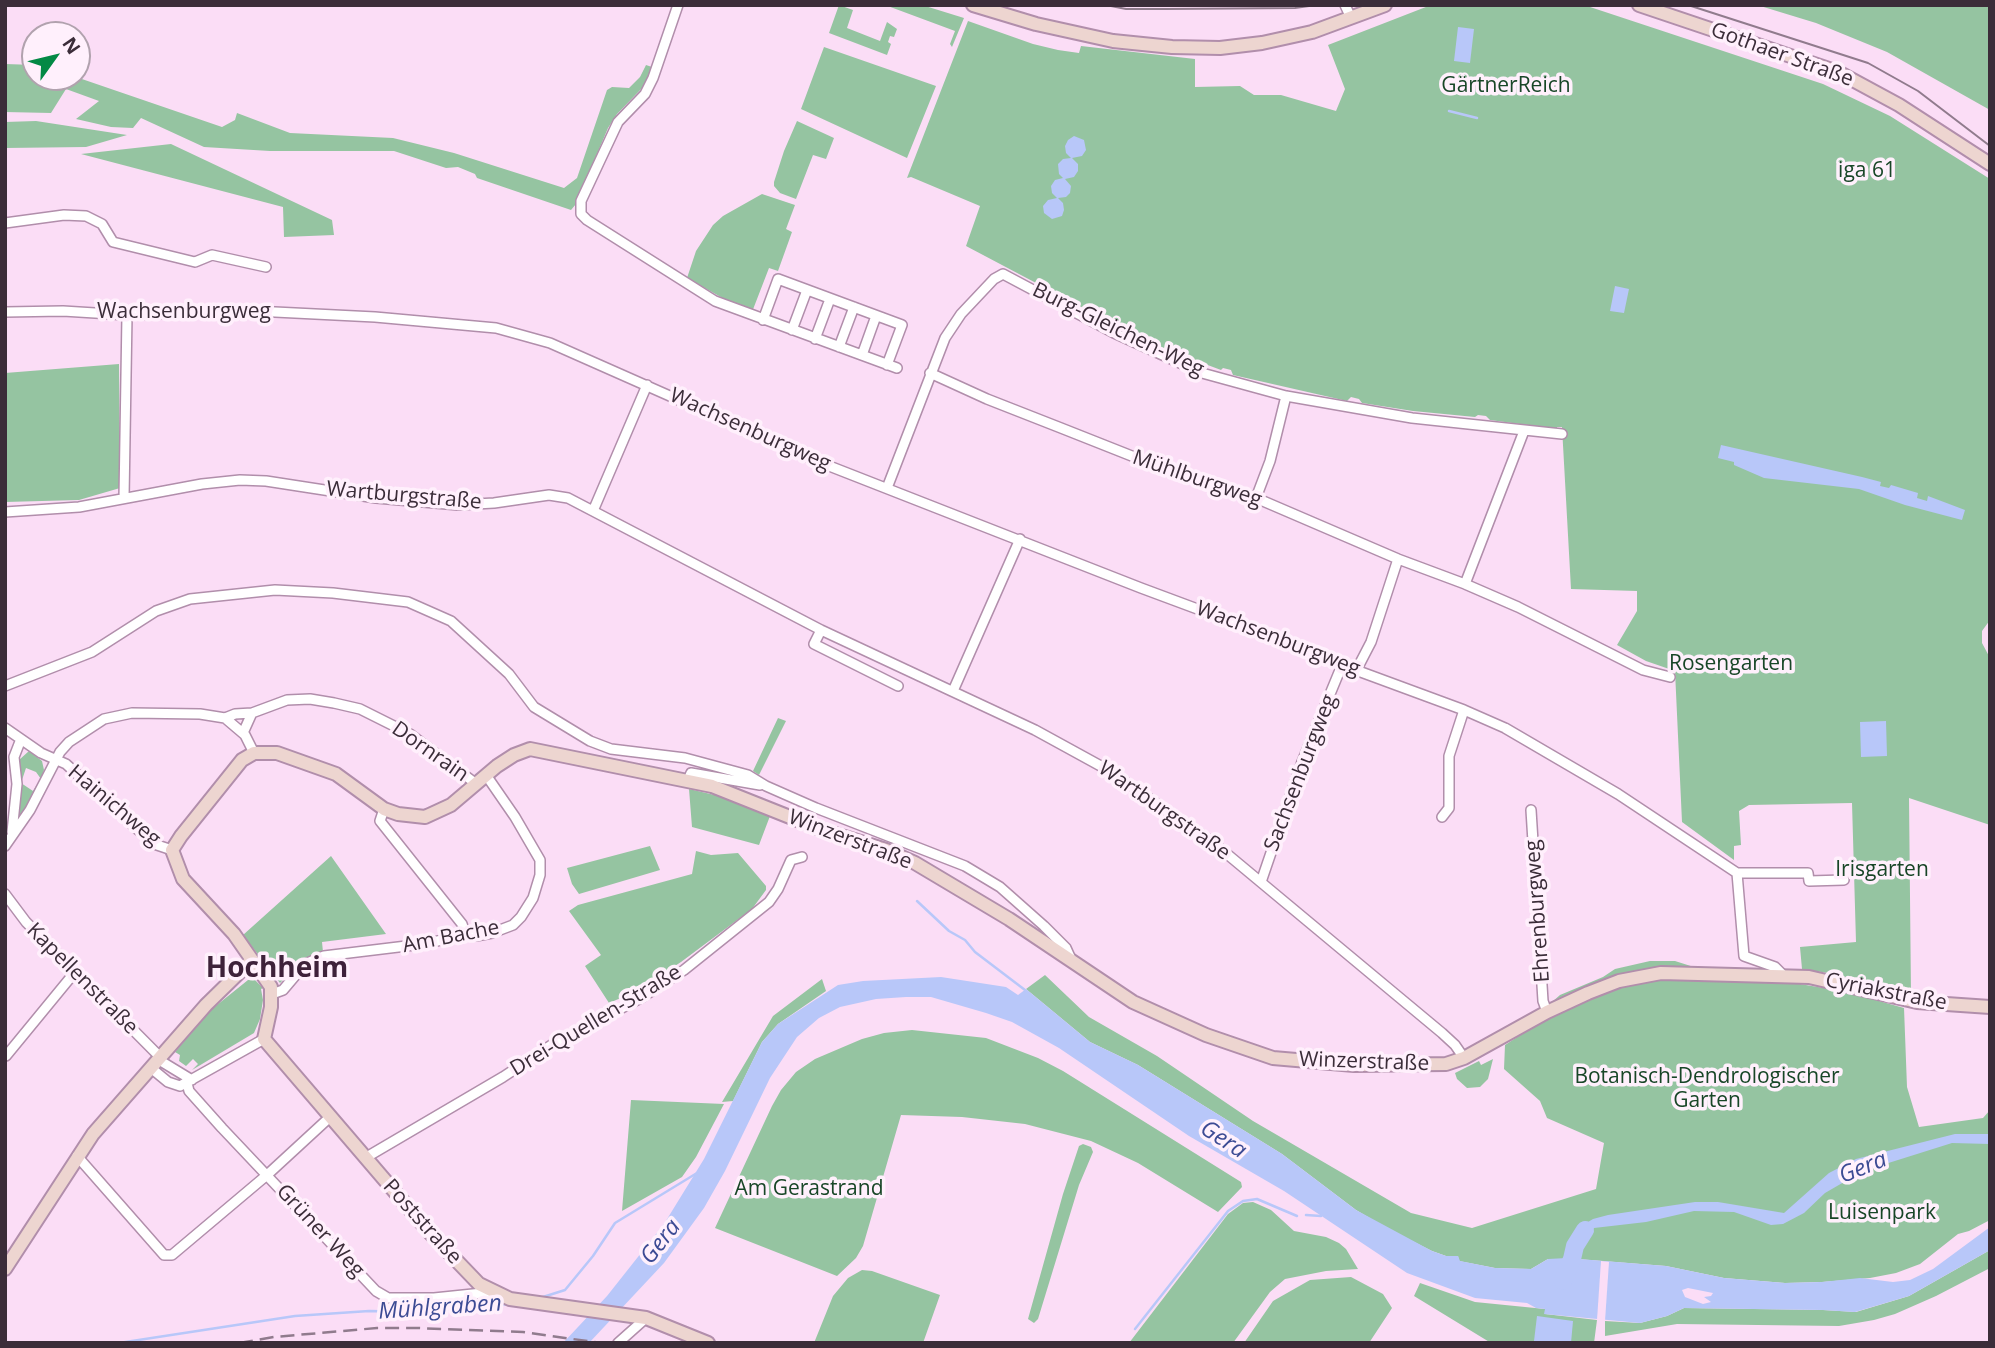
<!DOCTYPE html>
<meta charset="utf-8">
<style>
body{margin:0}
#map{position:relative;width:1995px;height:1348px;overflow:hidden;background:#fbddf6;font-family:"Open Sans",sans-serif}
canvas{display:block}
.frame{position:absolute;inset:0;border:7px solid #3b2d39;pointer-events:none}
.north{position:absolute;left:21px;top:21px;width:70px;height:70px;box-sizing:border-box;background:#fff0fc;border:2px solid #b1a2ae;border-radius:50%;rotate:56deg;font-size:19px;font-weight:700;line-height:28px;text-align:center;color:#3b2d39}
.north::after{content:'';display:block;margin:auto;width:24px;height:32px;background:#038945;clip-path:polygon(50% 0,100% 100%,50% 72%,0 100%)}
</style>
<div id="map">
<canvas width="1995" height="1348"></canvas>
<div class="frame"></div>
<div class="north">N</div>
</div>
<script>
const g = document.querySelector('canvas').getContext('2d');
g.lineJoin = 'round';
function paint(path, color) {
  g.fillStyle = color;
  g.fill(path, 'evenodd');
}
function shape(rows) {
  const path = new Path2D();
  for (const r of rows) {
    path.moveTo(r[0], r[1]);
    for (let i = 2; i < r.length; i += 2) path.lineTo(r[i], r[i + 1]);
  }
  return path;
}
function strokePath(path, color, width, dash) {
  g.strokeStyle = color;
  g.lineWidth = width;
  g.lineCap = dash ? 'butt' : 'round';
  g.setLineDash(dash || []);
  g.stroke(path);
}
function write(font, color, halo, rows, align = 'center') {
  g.font = font + ' "Open Sans",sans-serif';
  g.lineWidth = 7;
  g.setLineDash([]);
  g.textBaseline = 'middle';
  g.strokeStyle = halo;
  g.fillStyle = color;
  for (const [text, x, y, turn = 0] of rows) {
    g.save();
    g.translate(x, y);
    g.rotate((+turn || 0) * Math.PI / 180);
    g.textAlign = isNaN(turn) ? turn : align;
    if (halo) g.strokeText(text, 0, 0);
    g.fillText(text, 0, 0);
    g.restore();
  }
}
const green = shape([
 [839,5,853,10,847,28,880,41,887,22,897,29,894,37,890,36,888,42,891,44,887,55,829,33],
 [885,5,922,5,964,18,952,47,950,44,955,31],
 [1431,5,1584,5,1823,84,1890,116,1990,179,1990,620,1982,631,1982,643,1990,658,1990,825,1909,798,1911,995,1834,974,1802,969,1800,947,1856,942,1852,803,1749,805,1739,811,1741,845,1734,846,1734,860,1682,822,1675,671,1646,661,1617,645,1637,611,1637,591,1571,589,1562,427,1557,427,1557,429,1490,420,1486,416,1478,415,1475,417,1413,411,1362,403,1359,399,1351,397,1347,401,1233,375,1231,370,1223,368,1221,370,1181,355,1142,339,966,246,980,206,911,177,907,178,968,21,1033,44,1058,50,1079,53,1081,46,1195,59,1195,87,1240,86,1254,95,1281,95,1336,111,1345,89,1328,45],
 [1757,5,1990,5,1990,110,1887,52,1816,23],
 [824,47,936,86,907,158,801,109],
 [5,64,35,65,35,77,76,77,222,127,235,120,237,113,290,133,393,138,454,153,564,188,577,178,607,90,612,87,629,88,640,77,646,65,652,67,646,84,617,114,608,128,576,204,571,210,477,178,475,174,458,167,446,168,394,151,270,151,204,147,141,118,133,128,111,127,76,119,99,101,66,89,51,113,5,112],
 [36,121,127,135,86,147,5,148,5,122],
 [797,121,834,138,826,159,813,155,796,199,780,193,774,186,774,182,784,151],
 [171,144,332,220,334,235,284,237,283,207,81,154],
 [762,194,795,205,786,229,792,232,778,271,769,268,752,312,735,305,687,278,696,251,713,225,723,216],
 [119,364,120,488,79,500,5,502,5,373],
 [778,718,786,721,759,775,753,771],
 [29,751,42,761,44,770,41,779,36,772,26,768,21,783,33,791,38,783,39,785,17,822,21,789,19,772,21,771,19,760],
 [689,789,719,796,770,816,759,845,692,827],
 [650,846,660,870,579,894,572,884,567,868],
 [696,851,711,855,738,853,766,886,766,890,752,909,681,962,635,992,609,1003,585,966,601,955,569,911,578,905,692,874],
 [331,856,386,934,322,942,323,952,302,961,280,983,243,935],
 [1675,961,1697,968,1652,968,1625,974,1552,1002,1560,995,1603,977,1615,969,1650,961],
 [1045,975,1089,1017,1157,1056,1253,1121,1411,1213,1472,1228,1596,1189,1604,1143,1547,1118,1540,1101,1504,1069,1505,1045,1545,1019,1590,998,1635,983,1661,979,1800,984,1847,992,1904,1008,1907,1087,1919,1127,1983,1118,1990,1110,1990,1220,1969,1231,1958,1234,1920,1264,1896,1273,1870,1278,1822,1282,1785,1283,1724,1278,1666,1266,1577,1259,1548,1259,1531,1269,1495,1268,1459,1261,1458,1256,1446,1256,1432,1251,1388,1229,1356,1210,1282,1154,1138,1065,1090,1042,1026,989],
 [254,979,263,988,261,989,263,1000,260,1019,254,1033,192,1070,198,1064,193,1059,186,1066,179,1061,180,1055,175,1052,212,1009,248,980],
 [822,979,826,991,778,1024,762,1042,733,1101,722,1102,773,1016],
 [912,1030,986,1038,1038,1058,1063,1071,1241,1182,1242,1187,1218,1212,1138,1163,1091,1141,1025,1124,962,1117,901,1115,863,1246,856,1258,837,1276,715,1228,772,1106,781,1090,796,1072,815,1059,862,1039,884,1033],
 [1493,1059,1488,1079,1480,1087,1467,1088,1457,1079,1455,1073,1479,1061,1481,1065],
 [631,1100,724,1104,696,1157,682,1177,622,1211],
 [1083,1144,1091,1147,1093,1152,1079,1185,1038,1319,1034,1323,1028,1319,1063,1194,1079,1146],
 [1253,1202,1271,1210,1294,1231,1326,1237,1339,1243,1346,1249,1358,1269,1326,1271,1285,1279,1270,1292,1233,1343,1129,1343,1228,1214,1243,1203],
 [1990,1250,1990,1268,1936,1296,1895,1314,1874,1320,1839,1326,1677,1324,1605,1336,1605,1321,1640,1323,1667,1316,1684,1308,1823,1310,1856,1312,1909,1296],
 [862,1270,872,1271,940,1295,923,1343,814,1343,833,1296,848,1278],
 [1351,1277,1383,1294,1392,1308,1369,1343,1244,1343,1273,1301,1310,1280],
 [1420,1283,1475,1302,1545,1309,1545,1314,1597,1320,1594,1343,1491,1343,1414,1296]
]);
const water = shape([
 [1458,27,1474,29,1470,63,1454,61],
 [1074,136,1084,140,1086,150,1082,156,1072,158,1078,164,1078,171,1074,177,1065,179,1071,186,1070,193,1066,197,1058,198,1063,203,1064,210,1062,216,1052,219,1044,213,1043,206,1048,200,1057,198,1052,193,1051,186,1055,180,1063,178,1059,174,1058,164,1063,159,1071,158,1066,153,1065,146,1068,140],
 [1615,286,1629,289,1624,313,1610,311],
 [1721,445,1862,477,1881,482,1880,486,1889,488,1891,485,1918,493,1917,498,1927,501,1928,496,1965,510,1962,520,1905,505,1859,489,1764,478,1734,465,1734,462,1718,458],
 [1886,721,1887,756,1861,757,1860,722],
 [941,977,1006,987,1018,995,1026,989,1090,1042,1138,1065,1282,1154,1356,1210,1432,1251,1446,1256,1458,1256,1460,1261,1495,1268,1531,1269,1548,1259,1567,1258,1666,1266,1724,1278,1785,1283,1822,1282,1860,1278,1893,1282,1910,1280,1933,1269,1990,1227,1990,1250,1909,1296,1855,1312,1823,1310,1684,1308,1667,1316,1640,1323,1544,1314,1545,1309,1536,1308,1527,1303,1475,1298,1407,1273,1284,1191,1189,1136,1059,1048,1012,1022,986,1013,931,997,906,997,876,999,840,1007,819,1018,797,1037,770,1078,725,1171,704,1208,664,1263,589,1343,563,1343,607,1296,664,1224,704,1159,762,1042,778,1024,838,985,863,981],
 [1688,1288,1713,1293,1711,1296,1704,1297,1711,1302,1703,1304,1685,1297,1682,1290],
 [1955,1134,1990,1134,1990,1144,1952,1143,1863,1171,1825,1193,1804,1213,1783,1224,1771,1225,1734,1212,1694,1211,1646,1222,1594,1228,1581,1237,1576,1250,1568,1249,1569,1241,1578,1228,1593,1219,1608,1215,1695,1202,1718,1202,1784,1213,1829,1173,1856,1159],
 [1537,1316,1573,1321,1571,1343,1534,1341]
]);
const pier = shape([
 [1601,1261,1609,1262,1605,1321,1597,1320]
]);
const stream = shape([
 [1449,111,1477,118],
 [917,901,949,931,965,940,975,952,1025,990],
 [1306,1215,1321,1216],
 [543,1297,565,1290,593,1256,615,1223,697,1173],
 [1135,1329,1228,1211,1243,1201,1257,1199,1297,1216],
 [119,1343,295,1316,369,1311,418,1312,509,1304]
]);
const river = shape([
 [1563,1281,1572,1259,1575,1246,1585,1230]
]);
const street = shape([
 [678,5,653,78,645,94,618,122,581,201,581,214,587,220,715,301,897,368],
 [1345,5,1351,18],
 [5,223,64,215,86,216,102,224,113,242,195,262,212,255,266,267],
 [5,312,63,311,127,315,255,311,375,317,496,328,550,343,819,462,1141,588,1321,655,1342,665,1464,710,1505,728,1618,794,1737,873],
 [763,320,778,279,902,325,887,365],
 [792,330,807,290],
 [815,339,830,299],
 [839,347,854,307],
 [862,355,876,316],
 [930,373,987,399,1061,428,1152,464,1256,498,1398,559,1465,584,1518,607,1643,670,1670,677],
 [887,488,945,338,961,314,994,279,1003,274,1114,333,1202,373,1286,396,1412,418,1562,434],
 [124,498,127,315],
 [1256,498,1270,461,1286,396],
 [593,511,647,385],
 [5,512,79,507,202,484,240,480,266,481,376,498,458,505,494,503,549,495,568,498,821,630,1035,730,1108,770,1215,844,1442,1033,1455,1045,1464,1058],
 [1465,584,1524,431],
 [821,630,814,644,898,686],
 [1357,669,1371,642,1398,559],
 [5,686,92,652,156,611,190,599,275,590,333,593,408,602,451,621,509,674,534,707,590,741,611,749,685,758,748,775,766,786,816,808,965,866,1000,887,1044,926,1066,948,1071,959],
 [953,691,1020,539],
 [225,718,245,735,254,753],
 [5,728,41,753,66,764,137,829,157,845,172,850],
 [243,733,252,713],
 [688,780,691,773,760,785],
 [384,809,380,821,462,924,466,935],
 [1531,810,1543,1001,1547,1012],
 [1442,817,1449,808,1449,756,1464,710],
 [12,832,17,784,14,757,21,739],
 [5,846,30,810,60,752,69,742,104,719,132,713,200,714,225,718,235,714,252,713,287,700,310,699,334,703,360,709,410,734,475,783],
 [1737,873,1744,956,1775,967,1783,975],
 [1737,873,1808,873,1809,881,1844,880],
 [1261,882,1302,762,1342,665],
 [5,894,26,922,161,1058],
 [272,994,283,990,305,964,324,956,423,944,466,935,476,936,492,933,513,925,521,917,533,898,540,875,540,860,515,817,486,775],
 [6,1056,75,972],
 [159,1060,192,1080],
 [151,1068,168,1082,180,1086,264,1039],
 [187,1083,189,1091,222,1128,376,1291,388,1298,434,1298,492,1292],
 [77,1156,164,1255,172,1255,267,1175,330,1117],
 [365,1158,503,1077,553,1044,641,998,684,970,769,902,778,889,791,860,802,857],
 [618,1343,646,1318]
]);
const secondary = shape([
 [973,5,1036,24,1113,41,1172,47,1220,48,1262,43,1312,32,1385,5],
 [1639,5,1838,72,1899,105,1990,164],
 [5,1269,93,1134,206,1005,252,960],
 [708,1343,646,1318,510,1299,479,1284,431,1234,264,1039,271,1007,271,987,234,934,183,879,172,850,181,836,242,760,254,753,277,753,336,774,384,809,398,814,425,817,451,805,497,766,514,755,530,749,712,786,825,831,886,850,915,863,1009,919,1133,1002,1206,1035,1273,1058,1354,1065,1446,1064,1464,1058,1547,1012,1588,993,1619,981,1661,973,1809,977,1917,1002,1990,1007]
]);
const tram = shape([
 [1106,5,1126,9,1166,9,1295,8,1316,5],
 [1688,5,1868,63,1918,91,1990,146]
]);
const rail = shape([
 [239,1343,274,1337,377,1328,417,1328,523,1332,601,1343],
 [391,1343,445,1343]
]);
const streetNames = [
 ["Gothaer Straße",1782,55,20],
 ["Wachsenburgweg",184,312],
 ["Burg-Gleichen-Weg",1118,330,26],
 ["Wachsenburgweg",750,430,24],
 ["Mühlburgweg",1197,479,19],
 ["Wartburgstraße",404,496,5],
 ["Wachsenburgweg",1278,639,21],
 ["Dornrain",430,752,35],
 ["Sachsenburgweg",1301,773,-69],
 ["Hainichweg",114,806,40],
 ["Wartburgstraße",1164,811,35],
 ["Winzerstraße",850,840,21],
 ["Ehrenburgweg",1538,911,-94],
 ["Am Bache",451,937,-11],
 ["Kapellenstraße",82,979,45],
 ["Cyriakstraße",1886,992,11],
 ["Drei-Quellen-Straße",596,1021,-31],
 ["Winzerstraße",1364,1062,2],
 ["Poststraße",422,1222,48],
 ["Grüner Weg",320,1231,47]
];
const parkNames = [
 ["GärtnerReich",1506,86],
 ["iga 61",1867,171],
 ["Rosengarten",1731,664],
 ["Irisgarten",1882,870],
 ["Botanisch-Dendrologischer",1707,1077],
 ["Garten",1707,1101],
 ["Am Gerastrand",809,1189],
 ["Luisenpark",1882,1213]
];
const waterNames = [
 ["Gera",1223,1140,33],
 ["Gera",1863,1168,-22],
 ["Gera",661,1242,-52],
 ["Mühlgraben",440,1308,-4]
];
const districtNames = [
 ["Hochheim",277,969]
];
paint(green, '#95c4a1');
paint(water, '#b8c7f9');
paint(pier, '#fbddf6');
strokePath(stream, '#b8c7f9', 2.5);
strokePath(river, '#b8c7f9', 18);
strokePath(street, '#b18eab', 12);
strokePath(secondary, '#b18eab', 16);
strokePath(street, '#fff', 9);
strokePath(secondary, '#edd5d0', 12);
strokePath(tram, '#907b8d', 2);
strokePath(rail, '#907b8d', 2.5, [14, 7]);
write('21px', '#3b2d39', '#fff0fc', streetNames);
write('21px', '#184627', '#fff0fc', parkNames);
write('italic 23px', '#3c4b94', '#fff0fc', waterNames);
write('bold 28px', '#3e223a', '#fff0fc', districtNames);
</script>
